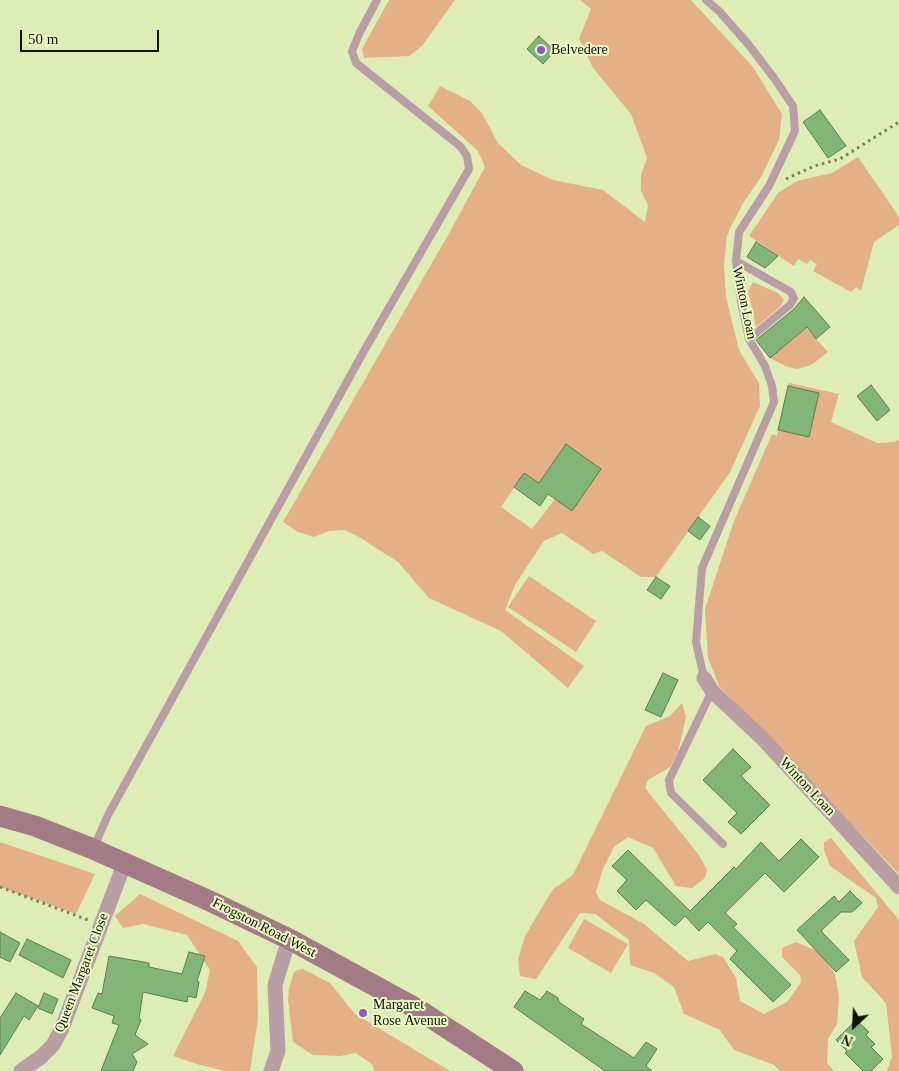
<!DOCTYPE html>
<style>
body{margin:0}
#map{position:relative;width:899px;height:1071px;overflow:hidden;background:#deedb6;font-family:Georgia,serif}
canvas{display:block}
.north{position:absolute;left:829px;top:1001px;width:50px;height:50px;-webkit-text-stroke:4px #ebfac3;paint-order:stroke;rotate:205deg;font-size:14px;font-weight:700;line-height:20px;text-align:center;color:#0e1201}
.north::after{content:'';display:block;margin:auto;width:18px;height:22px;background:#0e1201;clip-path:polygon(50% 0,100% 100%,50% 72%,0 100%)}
.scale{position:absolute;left:20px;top:30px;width:139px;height:22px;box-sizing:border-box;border:2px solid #0e1201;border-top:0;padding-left:6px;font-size:15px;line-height:18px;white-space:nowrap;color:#0e1201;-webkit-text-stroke:4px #ebfac3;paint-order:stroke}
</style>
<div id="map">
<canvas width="899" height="1071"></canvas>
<div class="north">N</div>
<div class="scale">50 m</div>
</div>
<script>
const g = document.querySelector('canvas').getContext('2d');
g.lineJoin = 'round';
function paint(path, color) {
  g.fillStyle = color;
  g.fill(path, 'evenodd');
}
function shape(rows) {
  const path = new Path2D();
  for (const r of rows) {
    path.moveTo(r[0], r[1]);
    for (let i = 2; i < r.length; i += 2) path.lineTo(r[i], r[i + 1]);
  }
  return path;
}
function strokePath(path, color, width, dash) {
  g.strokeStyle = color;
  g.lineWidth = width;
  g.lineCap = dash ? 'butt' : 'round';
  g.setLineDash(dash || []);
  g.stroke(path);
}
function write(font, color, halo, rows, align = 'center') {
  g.font = font + ' Georgia,serif';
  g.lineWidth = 4;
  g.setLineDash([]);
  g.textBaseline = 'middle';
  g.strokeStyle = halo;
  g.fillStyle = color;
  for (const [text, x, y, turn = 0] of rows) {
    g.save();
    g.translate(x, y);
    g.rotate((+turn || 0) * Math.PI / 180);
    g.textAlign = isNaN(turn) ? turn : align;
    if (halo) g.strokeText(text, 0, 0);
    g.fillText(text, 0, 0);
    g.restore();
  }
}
const green = shape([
 [389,0,455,0,422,46,409,56,364,58,362,49],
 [580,0,691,0,753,67,782,114,779,140,761,177,743,203,727,235,724,265,726,297,739,350,759,383,760,406,730,472,656,577,641,577,602,551,593,554,562,533,544,541,515,585,505,610,584,666,568,688,501,631,429,598,398,562,359,537,345,530,329,531,314,537,298,532,283,522,452,228,485,167,478,151,428,106,440,86,470,101,482,113,498,143,521,165,553,180,603,190,645,222,648,205,641,191,641,175,647,158,631,114,593,68,579,39,591,9],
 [566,445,572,510,555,499,532,529,501,507,524,473,539,483],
 [858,157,899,217,899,225,874,242,861,291,856,287,851,292,813,271,817,264,810,260,807,264,798,259,794,266,749,236,778,193,797,181,832,173],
 [753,282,778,293,784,300,780,307,756,327,748,291],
 [806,328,828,352,811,365,797,369,785,366,770,358],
 [789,383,839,394,831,422,877,443,894,442,899,440,899,874,719,686,708,658,705,609,734,521,772,434,777,436,778,430,808,437,802,407,815,410,819,393,788,386],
 [529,576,596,621,576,652,508,607],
 [682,703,686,717,678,752,670,767,648,780,645,788,699,855,707,870,705,878,692,888,676,886,653,848,628,837,614,847,603,869,596,892,600,900,644,924,688,961,715,954,723,957,736,978,740,1001,764,1014,787,1002,801,982,800,975,782,957,782,948,796,942,819,952,835,974,839,997,837,1024,828,1039,827,1063,834,1071,780,1071,774,1065,734,1050,720,1030,684,1014,674,987,654,973,630,965,629,940,595,914,580,913,536,979,520,976,518,959,525,936,553,889,573,875,646,726,670,716],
 [831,838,899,920,899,1071,887,1071,892,1056,886,1003,862,977,854,941,878,907,876,898,830,866,824,850,824,842],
 [0,842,95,874,76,914,0,887],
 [140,894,238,941,257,967,258,1019,250,1071,225,1071,193,1063,173,1056,205,993,210,970,187,935,143,924,123,928,115,916],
 [584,919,628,944,611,973,568,948],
 [303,969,330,983,355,1014,450,1071,374,1071,373,1065,356,1053,340,1056,313,1055,293,1042,288,1000,289,988,294,972,297,970]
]);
const building = shape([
 [539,36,555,51,543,64,527,49,539,36],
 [820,110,846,146,828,158,803,122,820,110],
 [756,242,778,256,765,268,747,257,756,242],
 [804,297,830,327,816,339,807,327,770,358,756,340,794,309,804,297],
 [871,385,890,410,877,421,857,396,871,385],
 [788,386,819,393,809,437,778,430,788,386],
 [566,444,601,469,572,511,548,494,540,506,514,487,524,473,539,483,566,444],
 [698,517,710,526,700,540,688,531,698,517],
 [656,577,670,586,661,599,647,590,656,577],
 [663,673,678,680,661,717,645,710,663,673],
 [733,749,751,767,741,776,770,805,741,834,728,822,737,813,703,780,733,749],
 [801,839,819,857,784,892,765,873,725,913,737,924,733,927,791,985,773,1002,730,959,737,951,708,922,699,931,685,916,675,926,646,900,636,910,617,891,627,880,612,866,628,850,690,911,734,867,736,869,761,842,779,861,801,839],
 [850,891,862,903,852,912,841,912,821,931,849,960,836,972,797,930,834,896,839,902,850,891],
 [0,932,20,943,10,962,0,957,0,932],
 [27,939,71,960,63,978,19,955,27,939],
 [189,952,205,956,197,981,199,982,196,998,188,996,187,1002,143,992,139,1019,141,1020,135,1035,148,1044,132,1054,137,1062,133,1071,101,1071,119,1025,112,1023,114,1016,92,1008,98,993,102,994,109,956,149,963,149,967,182,974,189,952],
 [525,991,540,1000,547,991,558,998,559,1002,584,1019,581,1024,634,1058,646,1042,657,1049,646,1066,652,1071,605,1071,514,1007,525,991],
 [16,993,38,1006,29,1020,24,1016,0,1055,0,1018,16,993],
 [44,993,58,999,52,1014,38,1008,44,993],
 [856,1020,869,1032,866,1035,875,1044,871,1047,883,1059,871,1071,863,1071,845,1053,847,1051,836,1040,856,1020]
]);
const path = shape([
 [786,179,814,166,840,159,899,122],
 [0,887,88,920]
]);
const service = shape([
 [736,261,791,292,794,298,790,305,749,339],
 [704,678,696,642,702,568,774,402,772,386,765,366,749,339,741,302,736,261,739,232,769,186,795,131,793,106,774,78,748,44,719,11,706,0],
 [712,691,669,780,671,793,723,844],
 [94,847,108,815,364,351,469,169,467,156,460,146,356,63,352,51,360,32,377,0]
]);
const minor = shape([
 [704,678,712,691,763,739,899,887],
 [21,1071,41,1057,53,1045,62,1028,125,862],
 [271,1071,278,1051,275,985,285,952,291,940]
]);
const secondary = shape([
 [0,816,35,826,93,849,212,902,291,940,419,1010,513,1071]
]);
const markers = [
 [541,50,5,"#8d5ad3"],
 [363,1013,5,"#8d5ad3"]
];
const poiNames = [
 ["Belvedere",551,50],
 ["Margaret",373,1005],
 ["Rose Avenue",373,1021]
];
const streetNames = [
 ["Winton Loan",744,303,78],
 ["Winton Loan",807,787,47],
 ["Frogston Road West",264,928,27],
 ["Queen Margaret Close",82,973,-69]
];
paint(green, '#e3b087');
paint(building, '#82b678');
strokePath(building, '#5b7d54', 1);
strokePath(path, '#78815d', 3, [2.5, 4]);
strokePath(service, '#b99ea5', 8);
strokePath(minor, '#b99ea5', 15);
strokePath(secondary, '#a27b86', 21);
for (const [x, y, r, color] of markers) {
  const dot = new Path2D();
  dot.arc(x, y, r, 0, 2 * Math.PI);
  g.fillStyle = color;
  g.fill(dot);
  strokePath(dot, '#ebfac3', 2);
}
write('14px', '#0e1201', '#ebfac3', poiNames, 'left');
write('14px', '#0e1201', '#ebfac3', streetNames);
</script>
